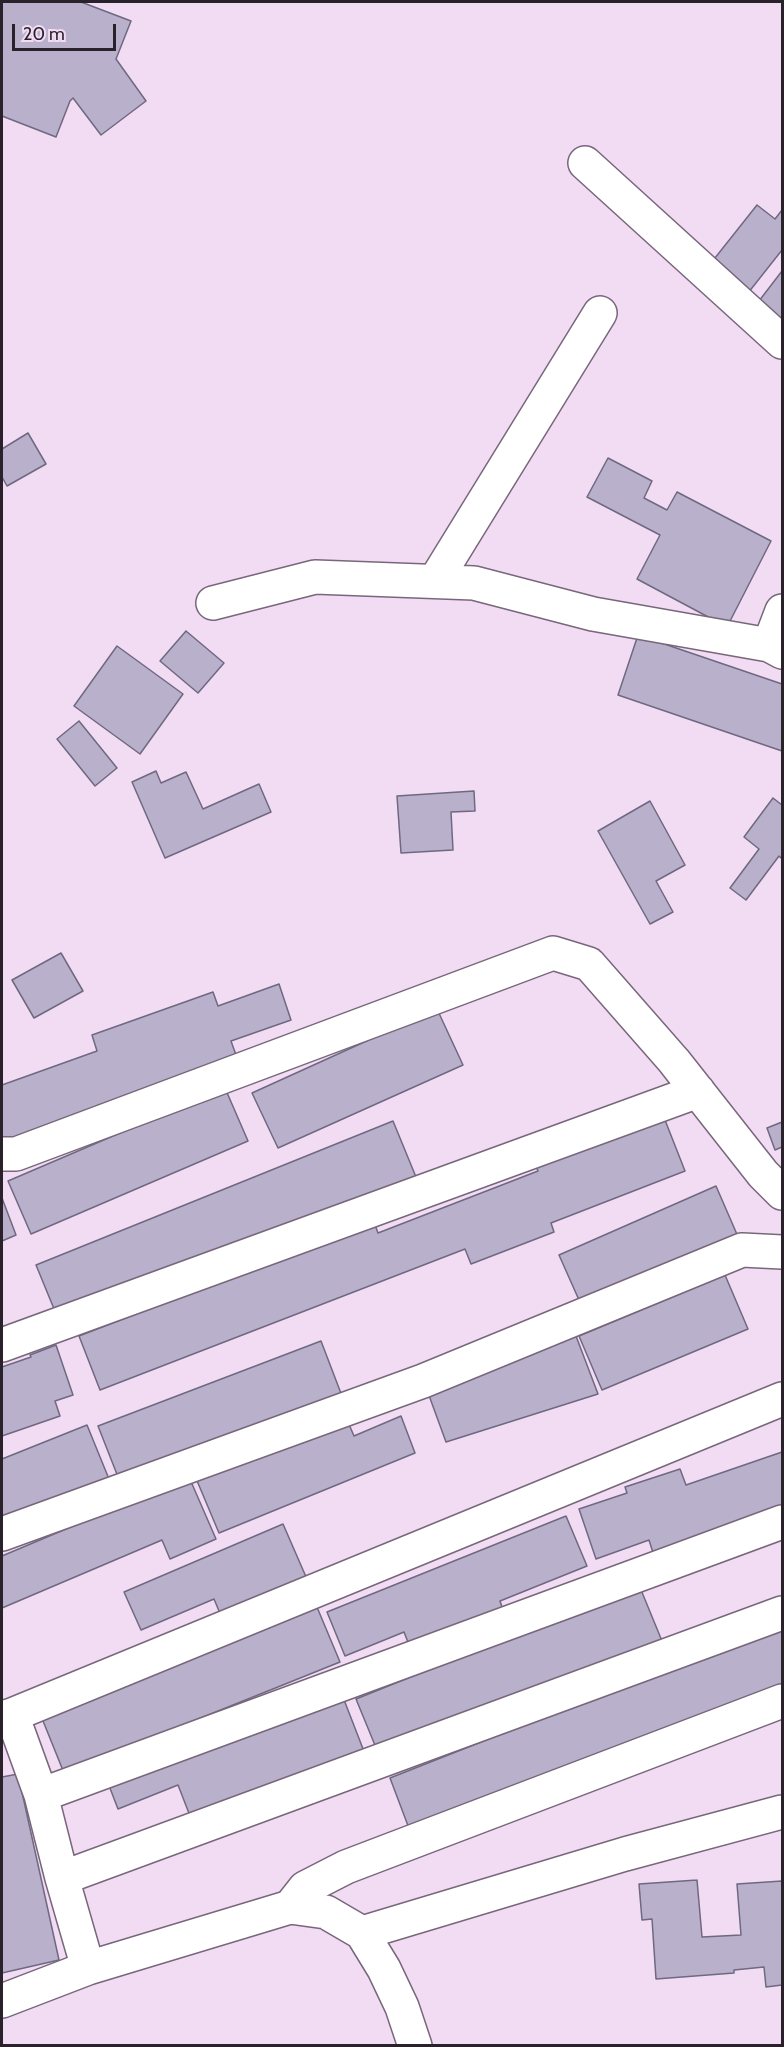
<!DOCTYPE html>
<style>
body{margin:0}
#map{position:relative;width:784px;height:2047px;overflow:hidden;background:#f1dcf4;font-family:Cabin,sans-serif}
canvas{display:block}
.frame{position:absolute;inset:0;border:3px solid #2a222b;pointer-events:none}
.scale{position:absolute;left:12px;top:24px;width:104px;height:27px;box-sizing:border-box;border:3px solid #2a222b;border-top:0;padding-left:8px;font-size:18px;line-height:21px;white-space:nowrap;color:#2a222b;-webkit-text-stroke:4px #f1dcf4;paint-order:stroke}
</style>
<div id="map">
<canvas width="784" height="2047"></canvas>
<div class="frame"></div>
<div class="scale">20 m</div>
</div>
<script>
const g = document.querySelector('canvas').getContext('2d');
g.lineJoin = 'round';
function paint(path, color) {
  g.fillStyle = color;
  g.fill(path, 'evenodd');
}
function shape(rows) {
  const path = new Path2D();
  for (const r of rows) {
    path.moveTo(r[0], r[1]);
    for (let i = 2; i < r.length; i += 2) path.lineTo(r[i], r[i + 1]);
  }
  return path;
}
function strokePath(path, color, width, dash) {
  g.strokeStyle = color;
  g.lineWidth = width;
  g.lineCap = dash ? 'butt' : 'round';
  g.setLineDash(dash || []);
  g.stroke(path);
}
const building = shape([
 [2,2,81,2,131,21,116,59,146,101,101,135,73,98,70,101,56,137,2,116,2,2],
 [757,205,775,219,782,210,782,250,748,293,711,263,757,205],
 [782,271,782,320,759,301,782,271],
 [28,433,46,464,7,486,2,477,2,449,28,433],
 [608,458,652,481,644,498,667,510,677,492,771,541,727,627,637,579,660,535,587,497,608,458],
 [186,631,224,663,198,693,160,661,186,631],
 [638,635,782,684,782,751,618,695,638,635],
 [117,646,183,694,140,754,74,706,117,646],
 [79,721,117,768,95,786,57,739,79,721],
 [156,771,161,783,186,772,203,809,259,784,271,812,165,858,132,782,156,771],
 [474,791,475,811,451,812,453,850,401,853,397,796,474,791],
 [773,798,782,805,782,856,781,858,779,856,746,900,730,888,759,849,744,837,773,798],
 [650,801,685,865,656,881,673,912,650,924,598,831,650,801],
 [61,953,83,991,34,1018,12,980,61,953],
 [279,984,291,1020,231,1041,241,1069,2,1142,2,1085,97,1051,92,1035,213,992,218,1006,279,984],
 [437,1009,463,1065,278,1148,252,1093,437,1009],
 [225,1088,248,1141,31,1234,8,1181,225,1088],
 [663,1115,685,1171,551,1223,554,1232,471,1264,465,1249,100,1390,79,1336,374,1222,378,1233,538,1171,535,1164,663,1115],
 [393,1121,416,1177,59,1321,36,1265,393,1121],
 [782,1122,782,1147,775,1150,767,1128,782,1122],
 [716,1186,739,1239,583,1309,559,1255,716,1186],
 [2,1198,16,1235,2,1241,2,1198],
 [725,1275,748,1329,602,1390,579,1336,725,1275],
 [576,1336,598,1394,446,1442,427,1390,576,1336],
 [321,1341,342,1396,120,1482,98,1426,321,1341],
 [56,1345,73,1395,55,1401,60,1416,2,1436,2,1367,31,1357,30,1355,56,1345],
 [345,1415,354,1436,401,1416,415,1453,219,1533,195,1476,345,1415],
 [87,1425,109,1479,2,1522,2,1459,87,1425],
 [782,1452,782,1516,655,1559,649,1540,596,1559,579,1509,627,1493,625,1487,680,1469,686,1485,782,1452],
 [189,1477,216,1539,170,1559,162,1540,2,1608,2,1556,189,1477],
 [566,1516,587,1566,500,1601,504,1613,411,1650,404,1632,345,1656,327,1612,566,1516],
 [283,1524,310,1586,224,1623,214,1599,141,1630,124,1592,283,1524],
 [639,1585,662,1641,379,1755,356,1699,639,1585],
 [314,1600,340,1662,64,1773,39,1711,314,1600],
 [782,1623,782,1689,410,1831,390,1778,782,1623],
 [341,1692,365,1754,192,1821,178,1785,118,1809,108,1783,341,1692],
 [18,1774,59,1960,2,1973,2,1777,18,1774],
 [697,1880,702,1937,741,1935,737,1884,782,1881,782,1985,766,1987,764,1967,734,1970,734,1973,656,1979,652,1919,642,1920,639,1884,697,1880]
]);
const street = shape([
 [585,163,782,342],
 [435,581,600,313],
 [213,603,315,577,474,583,593,614,769,645,782,652],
 [769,645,782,611],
 [2,1154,16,1154,553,953,589,964,674,1061,763,1174,782,1193],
 [2,1345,698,1091],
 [2,1534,423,1381,742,1250,782,1252],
 [12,1715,782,1399],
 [2,1718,12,1715,41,1795,62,1878,88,1968],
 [41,1795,782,1522],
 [62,1878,782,1613],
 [290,1907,305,1888,346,1867,782,1701],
 [362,1933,625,1854,782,1812],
 [2,2001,88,1968,290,1907,326,1912,362,1933,384,1969,402,2007,415,2046]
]);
paint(building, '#b9b1cc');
strokePath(building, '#6f6880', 1.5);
strokePath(street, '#78677b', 36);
strokePath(street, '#fff', 33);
</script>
